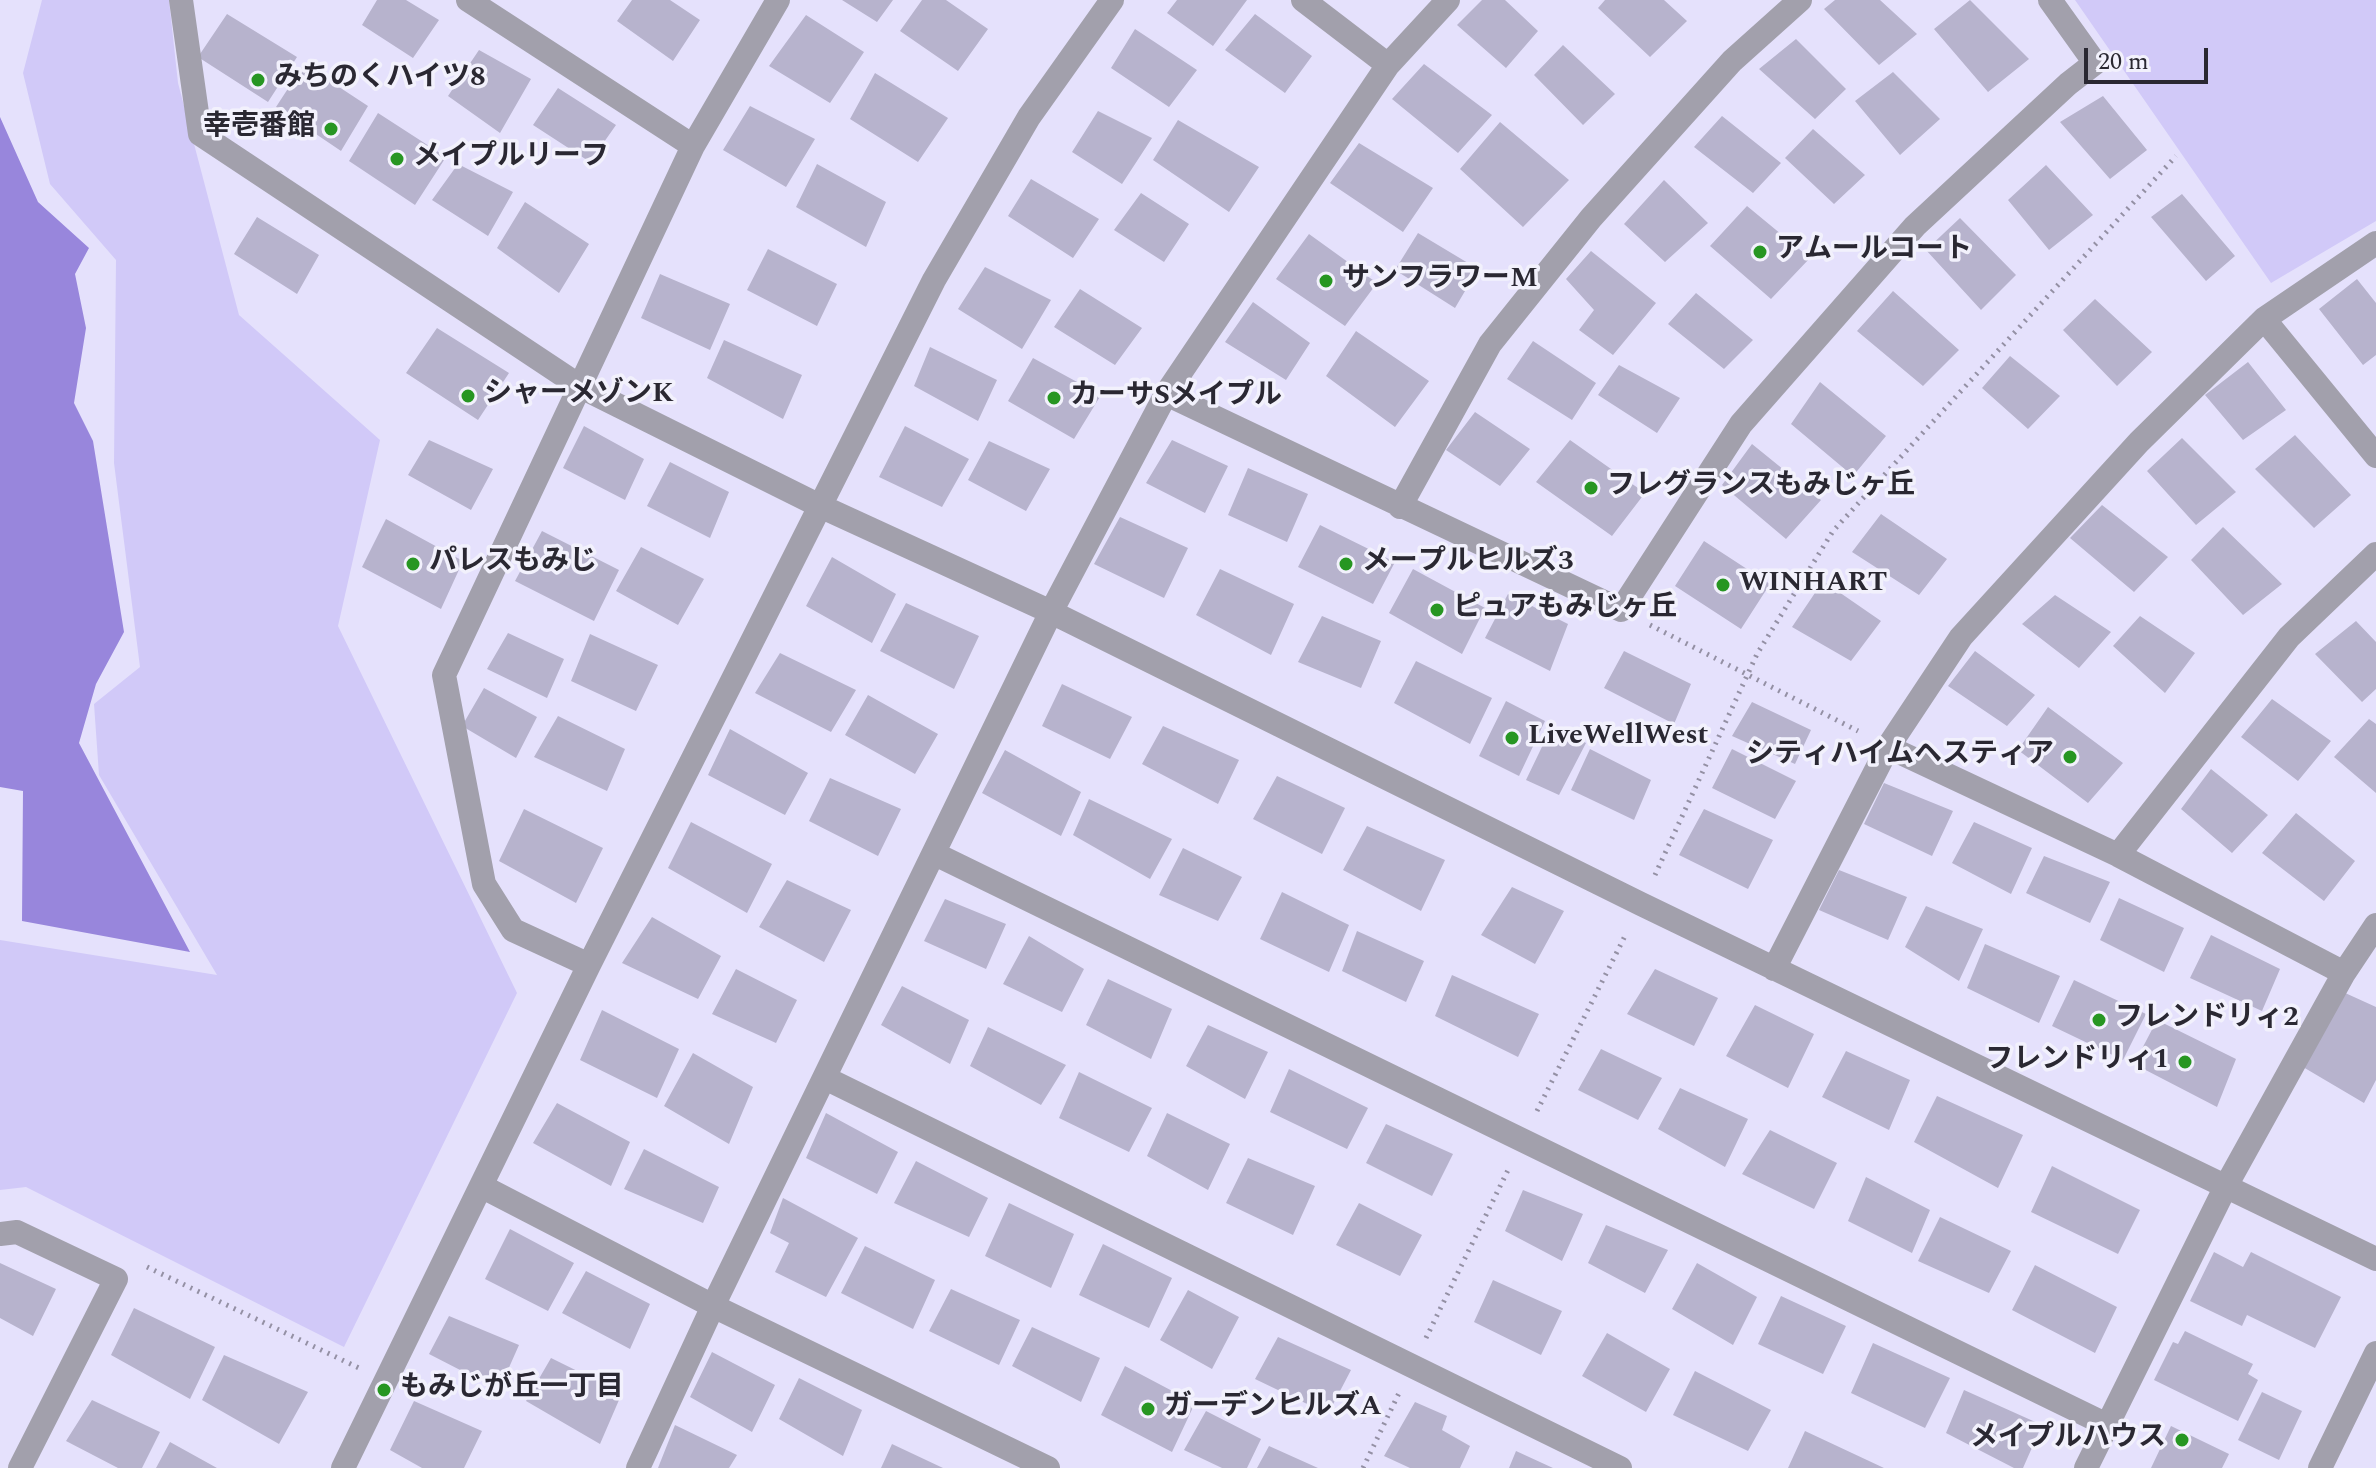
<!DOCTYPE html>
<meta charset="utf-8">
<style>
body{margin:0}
#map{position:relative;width:2376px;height:1468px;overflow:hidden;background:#e5e1fc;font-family:Spectral,serif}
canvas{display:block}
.scale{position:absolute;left:2084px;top:48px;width:124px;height:36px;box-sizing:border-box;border:4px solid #2a2832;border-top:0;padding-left:10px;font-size:24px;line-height:28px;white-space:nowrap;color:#2a2832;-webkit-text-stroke:6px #f2f1fc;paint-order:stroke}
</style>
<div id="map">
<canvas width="2376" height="1468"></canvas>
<div class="scale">20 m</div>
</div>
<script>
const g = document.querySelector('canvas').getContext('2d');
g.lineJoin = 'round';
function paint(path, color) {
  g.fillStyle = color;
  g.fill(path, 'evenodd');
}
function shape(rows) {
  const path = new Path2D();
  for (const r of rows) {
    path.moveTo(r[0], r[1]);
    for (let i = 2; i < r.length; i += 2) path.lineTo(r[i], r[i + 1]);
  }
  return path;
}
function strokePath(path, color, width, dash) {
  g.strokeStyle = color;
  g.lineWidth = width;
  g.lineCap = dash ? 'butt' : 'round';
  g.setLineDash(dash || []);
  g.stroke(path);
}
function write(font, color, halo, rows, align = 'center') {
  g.font = font + ' Spectral,"Noto Sans JP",serif';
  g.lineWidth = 7;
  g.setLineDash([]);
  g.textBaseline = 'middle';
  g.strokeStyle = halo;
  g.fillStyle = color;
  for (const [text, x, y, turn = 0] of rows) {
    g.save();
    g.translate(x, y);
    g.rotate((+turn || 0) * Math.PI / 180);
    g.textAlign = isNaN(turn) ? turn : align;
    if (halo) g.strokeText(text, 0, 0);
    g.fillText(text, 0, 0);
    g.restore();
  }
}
const green = shape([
 [42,0,169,0,178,83,239,315,380,440,338,626,517,993,344,1347,26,1187,0,1190,0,940,217,975,99,775,94,704,140,667,114,463,116,260,50,184,23,73],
 [2075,0,2376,0,2376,221,2271,283]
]);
const water = shape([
 [0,117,38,202,89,248,75,274,86,328,74,403,93,441,124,632,96,684,79,743,190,952,22,921,23,791,0,787]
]);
const building = shape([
 [377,0,406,0,439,20,413,58,362,25],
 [632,0,670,0,700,20,673,61,617,21],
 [842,0,893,0,877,22],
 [922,0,946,0,988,29,958,71,900,31],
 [1177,0,1247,0,1213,46,1167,13],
 [1482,0,1505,0,1538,31,1506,68,1457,25],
 [1605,0,1664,0,1687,21,1650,57,1598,8],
 [1835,0,1880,0,1917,34,1879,65,1824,9],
 [1970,0,2029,59,1988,92,1934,29],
 [227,14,297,57,268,102,198,57],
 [1255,14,1312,56,1285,93,1225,50],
 [806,15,864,52,830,103,769,66],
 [1135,29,1197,70,1169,107,1111,68],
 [1796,39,1846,89,1815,119,1759,69],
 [1563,45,1615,94,1583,125,1534,75],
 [479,50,531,79,500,133,448,96],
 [304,64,368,106,341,151,276,107],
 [1424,64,1492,115,1458,153,1392,99],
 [1893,72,1940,119,1900,155,1855,101],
 [875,73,948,118,918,162,850,119],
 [558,88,616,125,590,162,533,125],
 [2103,96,2147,150,2110,179,2060,122],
 [750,106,815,139,786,187,723,150],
 [1098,111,1152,138,1122,184,1072,152],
 [378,113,446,157,415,205,349,161],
 [1722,116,1781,163,1753,193,1694,147],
 [1178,120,1259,167,1229,212,1153,160],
 [1500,122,1569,180,1523,227,1460,169],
 [1813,129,1865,175,1834,204,1785,158],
 [1359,143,1433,188,1403,232,1330,183],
 [458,164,513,192,488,236,432,200],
 [817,164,886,202,866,247,796,207],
 [2046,165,2093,215,2049,250,2008,200],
 [1031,179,1099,219,1073,258,1008,216],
 [1664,180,1708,223,1665,262,1624,224],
 [1141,193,1189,224,1164,262,1114,230],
 [2182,194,2235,256,2206,281,2151,217],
 [525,202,589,244,559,293,497,248],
 [1747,206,1810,258,1771,299,1710,246],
 [257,217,319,255,297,294,234,254],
 [1960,218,2016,275,1981,310,1926,250],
 [1418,233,1478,269,1455,308,1395,270],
 [1309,234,1377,283,1345,326,1276,279],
 [768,249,837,284,817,326,747,290],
 [1591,251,1656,303,1613,355,1579,330,1594,310,1566,279],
 [985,267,1051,300,1022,349,958,309],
 [660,274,730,304,710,350,641,318],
 [2357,279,2376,303,2376,355,2363,365,2319,309],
 [1080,289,1142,328,1115,365,1054,327],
 [1893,291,1959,350,1923,386,1857,331],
 [1696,293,1753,340,1724,369,1668,324],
 [2095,299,2152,352,2117,386,2063,330],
 [1253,302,1310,343,1286,380,1225,342],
 [437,328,509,373,478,420,406,373],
 [1356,331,1429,381,1395,427,1326,376],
 [724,340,802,375,783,419,707,378],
 [1533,341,1596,383,1572,420,1507,379],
 [930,347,997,380,978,421,914,386],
 [2010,356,2060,396,2028,429,1982,388],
 [1033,358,1101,395,1074,439,1008,401],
 [2248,362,2286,410,2243,440,2205,395],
 [1619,365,1680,398,1657,433,1598,395],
 [1820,382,1886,436,1853,476,1791,424],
 [1475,412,1530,449,1500,486,1446,450],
 [584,426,644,459,625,500,563,468],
 [905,426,969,459,942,507,879,477],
 [2295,435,2351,495,2314,528,2255,469],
 [2182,438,2236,492,2196,525,2147,471],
 [429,440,493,469,471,510,408,475],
 [1172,440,1228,466,1205,513,1146,483],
 [1570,440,1645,493,1612,536,1536,482],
 [989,441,1050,469,1026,511,968,480],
 [1752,444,1821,500,1786,539,1722,485],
 [670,462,729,492,710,538,647,506],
 [1248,468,1308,494,1287,542,1228,515],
 [2102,505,2168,557,2134,592,2070,538],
 [1881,514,1947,559,1919,595,1852,552],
 [1120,517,1188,548,1164,598,1094,564],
 [386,519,463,561,441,609,362,567],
 [1320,525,1395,562,1373,604,1298,567],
 [2223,527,2282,584,2243,615,2191,560],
 [542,531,619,570,594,621,515,581],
 [1704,541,1770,584,1741,629,1675,586],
 [641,547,704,579,678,625,616,591],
 [832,557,896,594,872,643,806,606],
 [1220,569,1294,604,1271,655,1196,615],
 [1413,569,1485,608,1462,654,1389,613],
 [1823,581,1881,621,1851,661,1792,627],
 [1508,594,1568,624,1550,671,1485,638],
 [2055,595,2111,632,2079,668,2022,624],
 [906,603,979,636,954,689,880,651],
 [1322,616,1381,641,1361,688,1298,662],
 [2140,616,2195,653,2165,693,2113,646],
 [2356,621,2376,642,2376,689,2362,702,2315,654],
 [508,633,564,659,547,698,487,669],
 [590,634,658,665,636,711,571,681],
 [1624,651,1691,684,1674,724,1604,688],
 [1975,651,2035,695,2007,726,1948,686],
 [780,653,856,690,831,732,755,693],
 [1416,661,1492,698,1470,744,1394,703],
 [1062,684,1132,717,1110,759,1042,726],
 [484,688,537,717,516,758,462,726],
 [868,695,938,734,915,774,845,735],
 [2272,699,2331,741,2298,781,2241,737],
 [1506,701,1545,721,1519,776,1479,756],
 [1752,702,1811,730,1795,764,1732,736],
 [2048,707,2123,763,2088,803,2018,750],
 [558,716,625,749,607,791,534,757],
 [2369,719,2376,724,2376,793,2334,757],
 [1163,726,1239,760,1218,804,1142,764],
 [1552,726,1586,743,1559,795,1526,780],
 [730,729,808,773,785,815,708,775],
 [1590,749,1651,780,1634,820,1571,790],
 [1732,749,1796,781,1775,819,1712,788],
 [1005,750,1081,792,1061,836,982,793],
 [2211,769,2268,815,2232,853,2181,809],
 [1277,776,1345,808,1322,854,1253,819],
 [830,778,901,809,878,856,809,821],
 [1884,783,1953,811,1932,856,1864,824],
 [1089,799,1172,839,1150,879,1073,835],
 [524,809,603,848,576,903,499,861],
 [1704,809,1773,840,1748,889,1679,855],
 [2296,813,2355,861,2324,901,2262,853],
 [691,822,772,864,747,913,668,868],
 [1974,822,2032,848,2011,894,1952,863],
 [1367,826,1445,860,1421,911,1343,870],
 [1183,848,1242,877,1218,921,1159,895],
 [2044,856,2110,882,2090,923,2026,893],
 [1839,870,1907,897,1888,940,1819,910],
 [787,880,851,910,824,962,759,927],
 [1512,887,1564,911,1535,964,1481,935],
 [1282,892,1349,925,1329,972,1260,939],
 [2119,898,2184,928,2164,972,2100,940],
 [945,899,1006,924,986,969,924,941],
 [1926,906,1983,929,1959,981,1905,947],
 [652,917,721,956,698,999,622,963],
 [1357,931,1424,961,1406,1002,1342,971],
 [2211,935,2280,969,2262,1011,2190,978],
 [1029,936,1084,969,1062,1012,1003,984],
 [1985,944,2060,976,2039,1023,1967,988],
 [736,969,797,1000,776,1043,712,1014],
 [1655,969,1718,998,1694,1046,1627,1014],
 [1452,975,1539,1014,1518,1057,1435,1016],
 [1108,979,1172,1009,1151,1059,1086,1025],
 [2074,980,2146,1014,2123,1060,2052,1026],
 [902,986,969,1020,950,1064,881,1025],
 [2343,992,2376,1007,2376,1080,2364,1103,2303,1067],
 [1755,1005,1814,1034,1788,1088,1726,1056],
 [602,1010,679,1049,657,1098,580,1060],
 [2157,1020,2236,1059,2217,1107,2134,1064],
 [1208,1025,1268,1052,1245,1099,1186,1066],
 [988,1027,1066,1065,1041,1105,970,1066],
 [1601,1049,1662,1078,1638,1120,1578,1090],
 [1846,1051,1910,1080,1889,1130,1822,1097],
 [693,1053,753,1087,729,1144,664,1106],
 [1289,1069,1368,1108,1347,1149,1270,1112],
 [1079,1072,1152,1108,1129,1152,1059,1118],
 [1680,1088,1748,1119,1725,1167,1658,1129],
 [1937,1096,2023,1135,1998,1188,1914,1142],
 [557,1103,630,1142,611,1186,533,1143],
 [826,1113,898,1152,877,1194,806,1158],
 [1167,1113,1230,1144,1208,1190,1147,1156],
 [1386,1124,1453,1154,1432,1196,1366,1163],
 [1770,1130,1837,1163,1814,1209,1742,1174],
 [644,1149,719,1187,703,1223,624,1189],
 [1248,1158,1315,1186,1293,1235,1226,1203],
 [916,1161,988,1198,969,1237,894,1203],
 [2052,1166,2140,1210,2118,1254,2031,1212],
 [1866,1177,1930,1210,1912,1253,1848,1221],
 [1523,1190,1583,1214,1562,1261,1505,1231],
 [783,1198,858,1238,826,1297,775,1272,789,1243,770,1233],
 [1009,1203,1074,1234,1051,1288,985,1256],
 [1359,1203,1422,1235,1400,1276,1336,1245],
 [1940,1217,2011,1251,1989,1293,1918,1261],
 [1606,1225,1668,1250,1645,1293,1588,1263],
 [510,1229,574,1263,548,1311,485,1279],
 [1103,1244,1172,1278,1149,1328,1079,1295],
 [865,1246,935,1280,913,1329,841,1293],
 [2214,1252,2243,1267,2251,1252,2341,1297,2315,1348,2247,1315,2242,1326,2190,1301],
 [0,1263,56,1289,33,1336,0,1318],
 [1697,1263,1757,1297,1733,1345,1672,1309],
 [2035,1265,2117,1307,2095,1353,2012,1310],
 [586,1271,650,1304,630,1349,562,1313],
 [1493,1280,1562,1311,1541,1355,1474,1322],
 [951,1289,1020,1320,999,1365,929,1331],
 [1188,1290,1239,1317,1212,1369,1160,1340],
 [1781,1296,1846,1326,1823,1374,1758,1344],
 [134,1308,215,1347,190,1399,111,1355],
 [449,1316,519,1345,499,1390,429,1354],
 [1032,1327,1100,1358,1081,1402,1012,1366],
 [2185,1331,2253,1364,2248,1374,2258,1380,2238,1421,2154,1380,2173,1342,2178,1344],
 [1607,1333,1670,1369,1646,1412,1582,1376],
 [1278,1337,1351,1370,1328,1414,1255,1379],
 [1873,1343,1950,1378,1925,1428,1851,1393],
 [712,1352,775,1385,752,1432,690,1397],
 [224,1355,308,1392,279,1444,202,1400],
 [551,1358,622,1393,600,1444,526,1401],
 [1125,1366,1195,1403,1172,1452,1101,1415],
 [1695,1371,1771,1410,1748,1451,1673,1415],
 [799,1378,862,1410,843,1456,779,1419],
 [1964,1390,2042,1425,2023,1468,2014,1468,1946,1433],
 [2262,1392,2302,1411,2279,1460,2238,1440],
 [92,1400,160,1432,142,1468,118,1468,66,1441],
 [414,1401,482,1431,464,1468,422,1468,390,1450],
 [1415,1402,1447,1416,1442,1430,1470,1446,1460,1468,1410,1468,1384,1456],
 [1206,1411,1261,1439,1247,1468,1222,1468,1184,1450],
 [675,1425,737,1455,729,1468,658,1468],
 [2171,1426,2229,1454,2222,1468,2151,1468],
 [1805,1431,1884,1468,1788,1468],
 [170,1442,217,1468,156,1468],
 [892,1444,943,1468,881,1468],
 [1269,1446,1318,1468,1257,1468],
 [1516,1451,1553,1468,1509,1468]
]);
const path = shape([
 [1650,625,1858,731],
 [1655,875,1757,654,1833,531,2176,156],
 [1537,1111,1626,934],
 [147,1267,359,1368],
 [1426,1338,1508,1170],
 [1363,1468,1399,1393]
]);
const minor = shape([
 [181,0,200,134,581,387,820,506,1051,612,1641,904,2376,1259],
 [468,0,693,146],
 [1303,0,1388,65],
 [2264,319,2376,456],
 [1166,394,1621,610,1741,424,1915,226,2068,84,2095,63,2050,0],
 [1400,507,1490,344,1591,218,1732,61,1800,0],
 [1888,747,2118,855,2344,973],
 [935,854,2107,1425],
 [2118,855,2289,637,2376,554],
 [589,965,513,930,484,884,444,675,693,146,778,0],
 [1774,969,1888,747,1961,637,2139,442,2264,319,2376,243],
 [825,1078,1620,1468],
 [481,1186,713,1306,1048,1468],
 [0,1234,17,1232,116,1279,20,1468],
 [343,1468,589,965,934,280,1029,117,1112,0],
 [638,1468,713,1306,1051,612,1166,394,1388,65,1448,0],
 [2086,1468,2226,1186,2344,973,2376,925],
 [2320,1468,2376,1353]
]);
const markers = [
 [258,80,8,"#279622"],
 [331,129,8,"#279622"],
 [397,159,8,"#279622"],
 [1760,252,8,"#279622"],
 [1326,281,8,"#279622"],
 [468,396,8,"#279622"],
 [1054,398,8,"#279622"],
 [1591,488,8,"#279622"],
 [413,564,8,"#279622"],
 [1346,564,8,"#279622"],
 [1723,585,8,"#279622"],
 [1437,610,8,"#279622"],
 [1512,738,8,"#279622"],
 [2070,757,8,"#279622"],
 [2099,1020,8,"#279622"],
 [2185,1062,8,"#279622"],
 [384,1390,8,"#279622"],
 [1148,1409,8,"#279622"],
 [2182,1440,8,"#279622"]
];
const poiNames = [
 ["みちのくハイツ8",274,80],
 ["幸壱番館",315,129,"right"],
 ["メイプルリーフ",413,159],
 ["アムールコート",1776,252],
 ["サンフラワーM",1342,281],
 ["シャーメゾンK",484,396],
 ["カーサSメイプル",1070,398],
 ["フレグランスもみじヶ丘",1607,488],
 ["パレスもみじ",429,564],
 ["メープルヒルズ3",1362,564],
 ["WINHART",1739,585],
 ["ピュアもみじヶ丘",1453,610],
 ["LiveWellWest",1528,738],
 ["シティハイムヘスティア",2054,757,"right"],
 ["フレンドリィ2",2115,1020],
 ["フレンドリィ1",2169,1062,"right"],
 ["もみじが丘一丁目",400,1390],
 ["ガーデンヒルズA",1164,1409],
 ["メイプルハウス",2166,1440,"right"]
];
paint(green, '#d1c9f8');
paint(water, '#9886dc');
paint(building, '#b7b3cd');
strokePath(path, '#9490a4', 5, [2, 6]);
strokePath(minor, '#a2a0ac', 24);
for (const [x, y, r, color] of markers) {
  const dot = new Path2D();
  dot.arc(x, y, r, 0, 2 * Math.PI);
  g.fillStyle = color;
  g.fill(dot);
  strokePath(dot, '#f2f1fc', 3);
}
write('bold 28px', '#2a2832', '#f2f1fc', poiNames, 'left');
</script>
